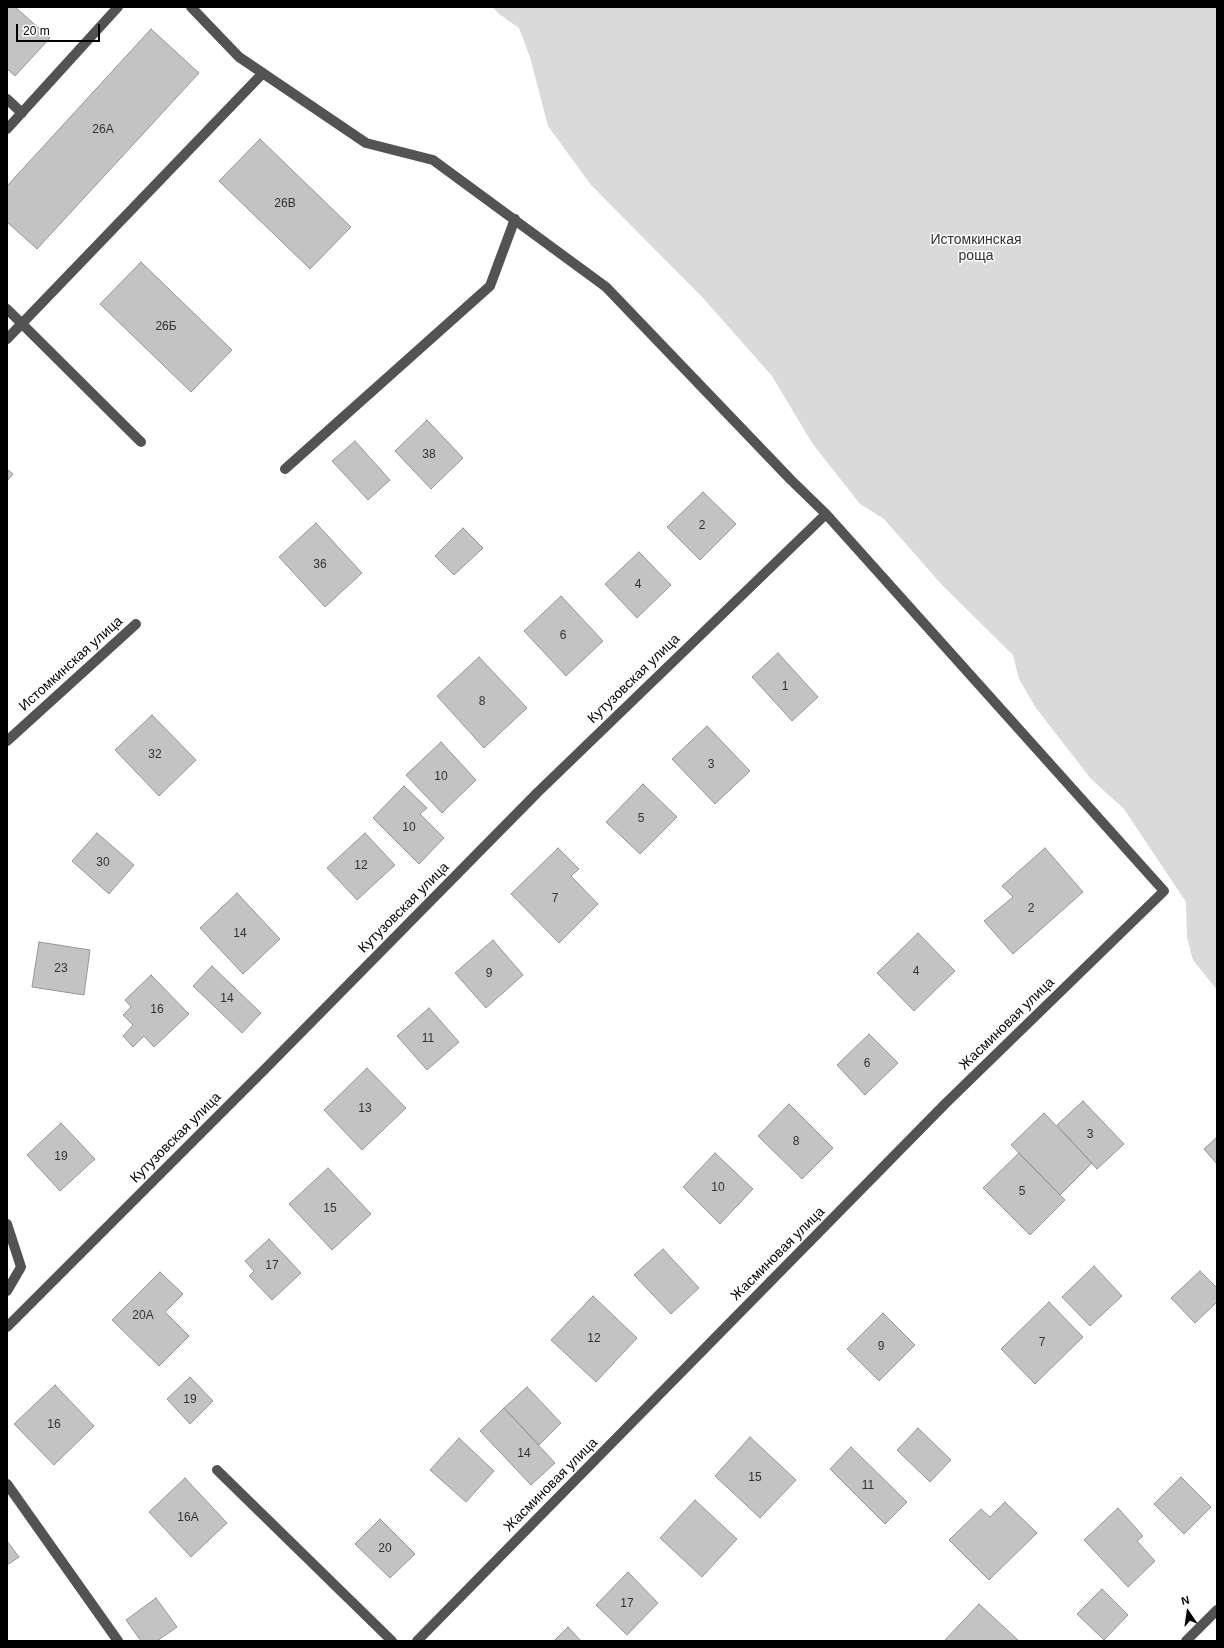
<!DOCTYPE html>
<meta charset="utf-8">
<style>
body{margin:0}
#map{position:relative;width:1224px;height:1648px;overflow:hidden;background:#fff;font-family:Helvetica,sans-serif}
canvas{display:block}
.frame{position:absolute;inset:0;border:8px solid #000;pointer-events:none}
.north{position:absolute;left:1168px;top:1592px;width:40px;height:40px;-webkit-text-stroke:3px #fff;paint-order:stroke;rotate:347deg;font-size:11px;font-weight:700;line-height:16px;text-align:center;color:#000}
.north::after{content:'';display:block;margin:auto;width:14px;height:18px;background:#000;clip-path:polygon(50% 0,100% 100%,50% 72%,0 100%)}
.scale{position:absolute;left:16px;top:24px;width:84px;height:18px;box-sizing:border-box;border:2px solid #000;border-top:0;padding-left:5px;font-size:12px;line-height:14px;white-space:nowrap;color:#000;-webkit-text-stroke:3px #fff;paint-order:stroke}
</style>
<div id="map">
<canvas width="1224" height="1648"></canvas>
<div class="frame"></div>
<div class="north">N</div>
<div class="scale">20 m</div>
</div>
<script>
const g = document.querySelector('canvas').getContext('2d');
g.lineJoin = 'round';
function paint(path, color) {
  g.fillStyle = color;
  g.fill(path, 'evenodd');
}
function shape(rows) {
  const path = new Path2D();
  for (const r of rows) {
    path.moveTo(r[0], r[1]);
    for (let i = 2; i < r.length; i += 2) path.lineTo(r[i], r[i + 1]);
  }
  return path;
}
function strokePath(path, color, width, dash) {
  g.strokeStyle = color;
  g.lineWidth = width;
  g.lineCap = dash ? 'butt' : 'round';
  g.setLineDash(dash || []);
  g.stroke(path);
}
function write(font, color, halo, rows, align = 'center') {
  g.font = font + ' Helvetica,sans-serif';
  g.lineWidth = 3;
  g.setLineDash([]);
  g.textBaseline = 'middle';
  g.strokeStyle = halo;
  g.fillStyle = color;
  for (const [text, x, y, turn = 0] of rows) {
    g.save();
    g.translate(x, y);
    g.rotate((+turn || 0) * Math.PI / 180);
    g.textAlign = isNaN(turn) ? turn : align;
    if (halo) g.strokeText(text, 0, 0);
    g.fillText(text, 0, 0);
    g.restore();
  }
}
const green = shape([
 [493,7,1217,7,1217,990,1193,960,1187,938,1186,902,1124,809,1091,779,1036,708,1019,679,1013,655,942,585,884,519,860,504,812,443,772,376,703,298,591,185,548,126,530,57,519,28,499,14]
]);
const building = shape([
 [7,7,15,7,50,38,15,76,7,69,7,7],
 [151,29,199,73,37,249,7,222,7,186,151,29],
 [260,139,351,227,310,269,219,181,260,139],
 [141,262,232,350,191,392,100,304,141,262],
 [427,420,463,458,431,489,395,451,427,420],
 [355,441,390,480,368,500,332,461,355,441],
 [7,469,13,474,7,481,7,469],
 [703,492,736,524,700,560,667,527,703,492],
 [316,523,362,573,325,607,279,557,316,523],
 [463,528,483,548,454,575,435,556,463,528],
 [639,552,671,585,637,618,605,584,639,552],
 [561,596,603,641,566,676,524,631,561,596],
 [778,653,818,697,792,721,752,677,778,653],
 [479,657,527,708,484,748,437,696,479,657],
 [152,715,196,760,159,796,115,750,152,715],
 [707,726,750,771,715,804,672,759,707,726],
 [441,742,476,780,442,813,406,775,441,742],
 [643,784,677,817,640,854,606,822,643,784],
 [404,786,427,808,420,814,444,838,419,864,373,818,404,786],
 [97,833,134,865,109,894,72,861,97,833],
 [365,833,395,865,357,900,327,868,365,833],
 [558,848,579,869,571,876,598,904,559,943,511,894,558,848],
 [1045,848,1083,892,1013,954,984,921,1013,897,1002,886,1045,848],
 [237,893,280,939,243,974,200,928,237,893],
 [918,933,955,971,914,1011,877,973,918,933],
 [493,940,523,975,486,1008,455,973,493,940],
 [39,942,90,950,84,995,32,987,39,942],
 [212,966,261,1013,242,1033,193,986,212,966],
 [151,975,189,1014,154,1047,144,1036,133,1047,123,1036,133,1025,123,1015,131,1007,125,1000,151,975],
 [429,1008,459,1042,427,1070,397,1036,429,1008],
 [869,1034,898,1063,865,1095,837,1065,869,1034],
 [367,1068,406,1108,362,1150,324,1110,367,1068],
 [1083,1101,1124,1144,1097,1169,1057,1125,1083,1101],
 [789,1104,833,1148,802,1179,758,1136,789,1104],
 [1044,1113,1092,1163,1060,1195,1011,1145,1044,1113],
 [61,1123,95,1159,60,1191,27,1155,61,1123],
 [1217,1137,1217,1164,1204,1149,1217,1137],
 [715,1153,753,1189,720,1224,683,1187,715,1153],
 [1019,1153,1065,1200,1030,1235,983,1188,1019,1153],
 [328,1168,371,1214,332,1250,289,1204,328,1168],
 [269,1239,301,1273,272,1300,249,1276,254,1271,245,1261,269,1239],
 [663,1249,699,1288,671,1314,634,1275,663,1249],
 [1094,1266,1122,1296,1090,1326,1062,1297,1094,1266],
 [1200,1271,1217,1288,1217,1302,1195,1323,1171,1298,1200,1271],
 [160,1272,183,1294,165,1312,189,1336,159,1366,112,1320,160,1272],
 [593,1296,637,1338,596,1382,551,1340,593,1296],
 [1049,1302,1083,1337,1035,1384,1001,1349,1049,1302],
 [883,1313,915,1345,879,1381,847,1349,883,1313],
 [190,1377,213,1401,190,1424,167,1399,190,1377],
 [55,1385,94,1426,54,1465,14,1424,55,1385],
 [527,1387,561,1423,539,1445,504,1408,527,1387],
 [504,1408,555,1463,531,1485,480,1431,504,1408],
 [918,1428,951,1460,930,1482,897,1450,918,1428],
 [750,1437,796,1480,760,1518,715,1476,750,1437],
 [459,1438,494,1471,466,1502,430,1470,459,1438],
 [851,1447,907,1502,885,1524,830,1469,851,1447],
 [1181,1477,1211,1507,1184,1534,1154,1504,1181,1477],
 [185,1478,227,1523,191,1557,149,1512,185,1478],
 [695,1500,737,1539,702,1577,660,1538,695,1500],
 [1005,1502,1037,1533,989,1580,949,1540,981,1509,990,1517,1005,1502],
 [1118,1508,1143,1536,1137,1541,1155,1561,1128,1587,1084,1540,1118,1508],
 [380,1519,415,1554,390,1578,355,1544,380,1519],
 [7,1541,19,1557,7,1565,7,1541],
 [628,1572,658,1603,627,1635,596,1605,628,1572],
 [1102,1589,1128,1615,1104,1640,1077,1614,1102,1589],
 [156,1598,177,1627,157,1641,141,1641,126,1620,156,1598],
 [979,1604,1019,1641,944,1641,979,1604],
 [568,1627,581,1641,554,1641,568,1627]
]);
const minor = shape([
 [191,7,239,57,366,143,433,160,606,287,791,480,826,514,1164,891,946,1103,417,1641],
 [7,99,22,113],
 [7,129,118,7],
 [7,309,141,442],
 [7,339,263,73],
 [285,469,490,286,515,219],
 [7,741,136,624],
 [7,1224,21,1267,7,1291],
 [7,1327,268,1066,538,792,826,514],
 [217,1470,392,1641],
 [7,1484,118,1641],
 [1186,1641,1217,1610]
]);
const numberNames = [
 ["26А",103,130],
 ["26В",285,204],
 ["26Б",166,327],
 ["38",429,455],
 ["2",702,526],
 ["36",320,565],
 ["4",638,585],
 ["6",563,636],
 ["1",785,687],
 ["8",482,702],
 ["32",155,755],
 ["3",711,765],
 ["10",441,777],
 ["5",641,819],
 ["10",409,828],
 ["30",103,863],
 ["12",361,866],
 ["7",555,899],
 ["2",1031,909],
 ["14",240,934],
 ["23",61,969],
 ["4",916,972],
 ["9",489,974],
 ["14",227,999],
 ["16",157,1010],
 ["11",428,1039],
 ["6",867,1064],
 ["13",365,1109],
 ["3",1090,1135],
 ["8",796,1142],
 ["19",61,1157],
 ["10",718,1188],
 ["5",1022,1192],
 ["15",330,1209],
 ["17",272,1266],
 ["20А",143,1316],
 ["12",594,1339],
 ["7",1042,1343],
 ["9",881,1347],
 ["19",190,1400],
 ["16",54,1425],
 ["14",524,1454],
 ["15",755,1478],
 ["11",868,1486],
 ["16А",188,1518],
 ["20",385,1549],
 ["17",627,1604]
];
const parkNames = [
 ["Истомкинская",976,240],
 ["роща",976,256]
];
const streetNames = [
 ["Истомкинская улица",71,664,-42],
 ["Кутузовская улица",634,679,-44],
 ["Кутузовская улица",404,908,-45],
 ["Жасминовая улица",1007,1024,-44],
 ["Кутузовская улица",176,1138,-45],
 ["Жасминовая улица",778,1254,-45],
 ["Жасминовая улица",551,1485,-45]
];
paint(green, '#dadada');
paint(building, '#c3c3c3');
strokePath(building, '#979797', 1);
strokePath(minor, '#535353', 10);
write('12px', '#313131', null, numberNames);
write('14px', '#313131', '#fff', parkNames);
write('14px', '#000', '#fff', streetNames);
</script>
